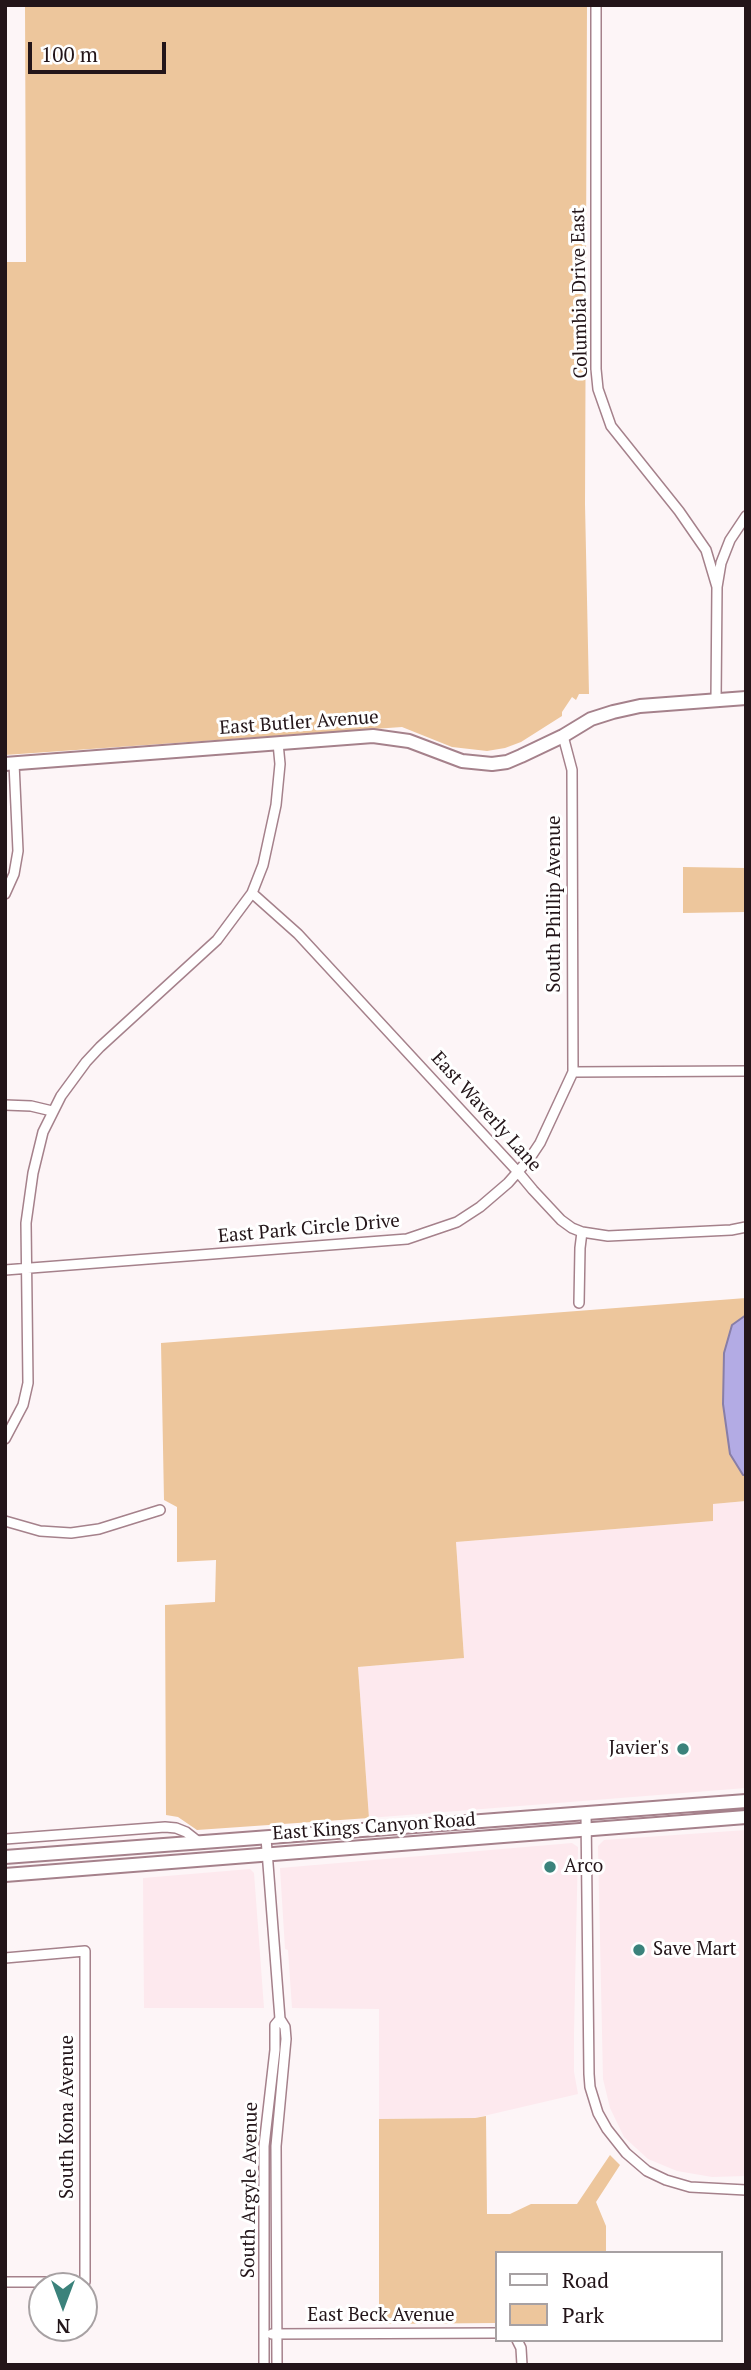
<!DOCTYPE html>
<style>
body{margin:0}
#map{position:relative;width:751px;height:2370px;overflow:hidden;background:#fdf5f7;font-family:"PT Serif",serif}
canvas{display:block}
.frame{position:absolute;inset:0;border:7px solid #231519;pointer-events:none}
.legend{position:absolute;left:495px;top:2251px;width:228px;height:91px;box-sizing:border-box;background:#fff;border:2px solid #a7a1a3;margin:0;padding:9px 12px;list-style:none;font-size:21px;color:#231519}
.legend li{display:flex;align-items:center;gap:14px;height:35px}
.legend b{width:35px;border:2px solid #a7a1a3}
.north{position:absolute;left:28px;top:2272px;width:70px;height:70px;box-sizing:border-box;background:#fff;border:2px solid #a7a1a3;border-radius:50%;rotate:180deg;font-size:19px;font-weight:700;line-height:28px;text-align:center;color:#231519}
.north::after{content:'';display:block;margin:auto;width:24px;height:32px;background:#3b827b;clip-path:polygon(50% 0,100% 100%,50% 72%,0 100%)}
.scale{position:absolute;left:28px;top:42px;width:138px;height:32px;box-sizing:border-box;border:4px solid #231519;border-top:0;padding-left:9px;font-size:21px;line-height:24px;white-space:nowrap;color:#231519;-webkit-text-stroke:5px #fff;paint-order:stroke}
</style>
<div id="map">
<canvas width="751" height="2370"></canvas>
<div class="frame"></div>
<ul class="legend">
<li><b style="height:9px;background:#fff"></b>Road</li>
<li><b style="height:19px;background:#edc69c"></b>Park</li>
</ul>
<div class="north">N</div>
<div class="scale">100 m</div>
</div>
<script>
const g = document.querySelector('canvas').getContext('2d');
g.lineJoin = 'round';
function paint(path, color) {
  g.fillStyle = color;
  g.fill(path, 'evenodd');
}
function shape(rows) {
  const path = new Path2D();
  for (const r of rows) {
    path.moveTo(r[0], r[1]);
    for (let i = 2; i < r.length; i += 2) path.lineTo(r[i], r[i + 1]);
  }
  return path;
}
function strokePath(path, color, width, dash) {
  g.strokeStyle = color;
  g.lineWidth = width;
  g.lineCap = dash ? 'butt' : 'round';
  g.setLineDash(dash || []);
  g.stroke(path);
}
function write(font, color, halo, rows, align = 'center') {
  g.font = font + ' "PT Serif",serif';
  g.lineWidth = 6;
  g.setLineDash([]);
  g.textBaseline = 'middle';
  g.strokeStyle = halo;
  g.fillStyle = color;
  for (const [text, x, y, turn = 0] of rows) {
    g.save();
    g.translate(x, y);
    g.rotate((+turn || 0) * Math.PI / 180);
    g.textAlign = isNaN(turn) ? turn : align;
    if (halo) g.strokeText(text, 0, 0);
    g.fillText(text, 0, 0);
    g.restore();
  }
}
const built = shape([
 [746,1501,746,1788,369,1818,358,1667,464,1658,456,1542,712,1521,712,1504],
 [746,1830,746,2176,712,2177,677,2171,648,2159,624,2137,610,2108,603,2079,598,1846,604,1840],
 [572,1843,578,1847,574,2034,574,2072,578,2094,475,2118,379,2119,379,2009,292,2008,288,1950,285,1949,280,1868],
 [250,1869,254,1873,264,2008,144,2008,143,1878]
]);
const green = shape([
 [25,5,587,5,585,504,589,694,579,694,576,700,572,697,562,712,562,716,521,742,505,748,487,751,452,747,402,727,5,755,5,262,26,262],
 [683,867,746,868,746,912,683,913],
 [746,1298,746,1501,713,1504,713,1521,456,1542,464,1658,358,1667,369,1818,197,1830,178,1817,166,1815,165,1605,215,1602,216,1560,177,1562,177,1507,164,1500,161,1343],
 [486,2116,487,2214,510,2214,531,2204,577,2204,610,2155,620,2165,596,2202,606,2226,606,2253,497,2253,497,2323,379,2324,379,2119,475,2118]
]);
const water = shape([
 [746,1315,746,1475,743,1475,730,1454,723,1404,724,1353,732,1325,746,1315]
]);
const street = shape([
 [596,5,596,369,598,389,611,426,679,511,706,550,717,587],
 [716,700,717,587,721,563,730,540,746,516],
 [563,736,572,770,573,1072],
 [252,893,298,934,518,1172,533,1190,561,1220,572,1228,582,1232,608,1236,731,1230,746,1227],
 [5,894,14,874,18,851,14,763],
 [5,1105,31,1106,52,1111],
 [5,1270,407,1239,457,1222,480,1207,508,1183,530,1158,540,1143,573,1072,746,1071],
 [579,1303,580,1248,582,1232],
 [5,1439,23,1405,28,1383,26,1223,33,1173,43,1132,61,1096,86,1062,100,1047,217,940,252,893,263,865,276,805,280,764,278,743],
 [5,1521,40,1531,71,1533,99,1529,160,1510],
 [586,1813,589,2074,590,2087,598,2113,607,2129,626,2153,647,2171,666,2180,690,2187,746,2190],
 [266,1838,280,2019,285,2027,286,2039,276,2146,277,2365],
 [5,1839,165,1827,176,1828,186,1832,200,1843],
 [5,1958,85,1951,85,2282,5,2282],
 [272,2334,497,2333],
 [517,2340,521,2348,522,2365],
 [264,2365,264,2146,275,2050,275,2025,280,2019]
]);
const secondary = shape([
 [5,764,373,736,409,741,462,761,492,764,507,762,521,756,563,736,591,719,613,712,640,706,746,698],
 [5,1857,746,1801],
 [5,1875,746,1817]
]);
const markers = [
 [683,1749,7,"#3b827b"],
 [550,1867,7,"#3b827b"],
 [639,1950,7,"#3b827b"]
];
const streetNames = [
 ["Columbia Drive East",580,293,-91],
 ["East Butler Avenue",299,723,-4],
 ["South Phillip Avenue",555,904,-90],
 ["East Waverly Lane",486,1112,48],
 ["East Park Circle Drive",309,1229,-5],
 ["East Kings Canyon Road",374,1827,-4],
 ["South Kona Avenue",68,2117,-90],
 ["South Argyle Avenue",250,2190,-89],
 ["East Beck Avenue",381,2316]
];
const poiNames = [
 ["Javier's",669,1749,"right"],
 ["Arco",564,1867],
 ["Save Mart",653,1950]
];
paint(built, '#fde9ee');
paint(green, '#edc69c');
paint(water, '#b3abe4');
strokePath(water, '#887ea7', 2);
strokePath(street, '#a5818b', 12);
strokePath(secondary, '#a5818b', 16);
strokePath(street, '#fff', 9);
strokePath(secondary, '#fff', 12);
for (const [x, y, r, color] of markers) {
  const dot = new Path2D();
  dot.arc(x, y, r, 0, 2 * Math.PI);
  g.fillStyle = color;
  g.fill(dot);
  strokePath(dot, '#fff', 2.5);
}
write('19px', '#231519', '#fff', streetNames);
write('19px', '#231519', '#fff', poiNames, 'left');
</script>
